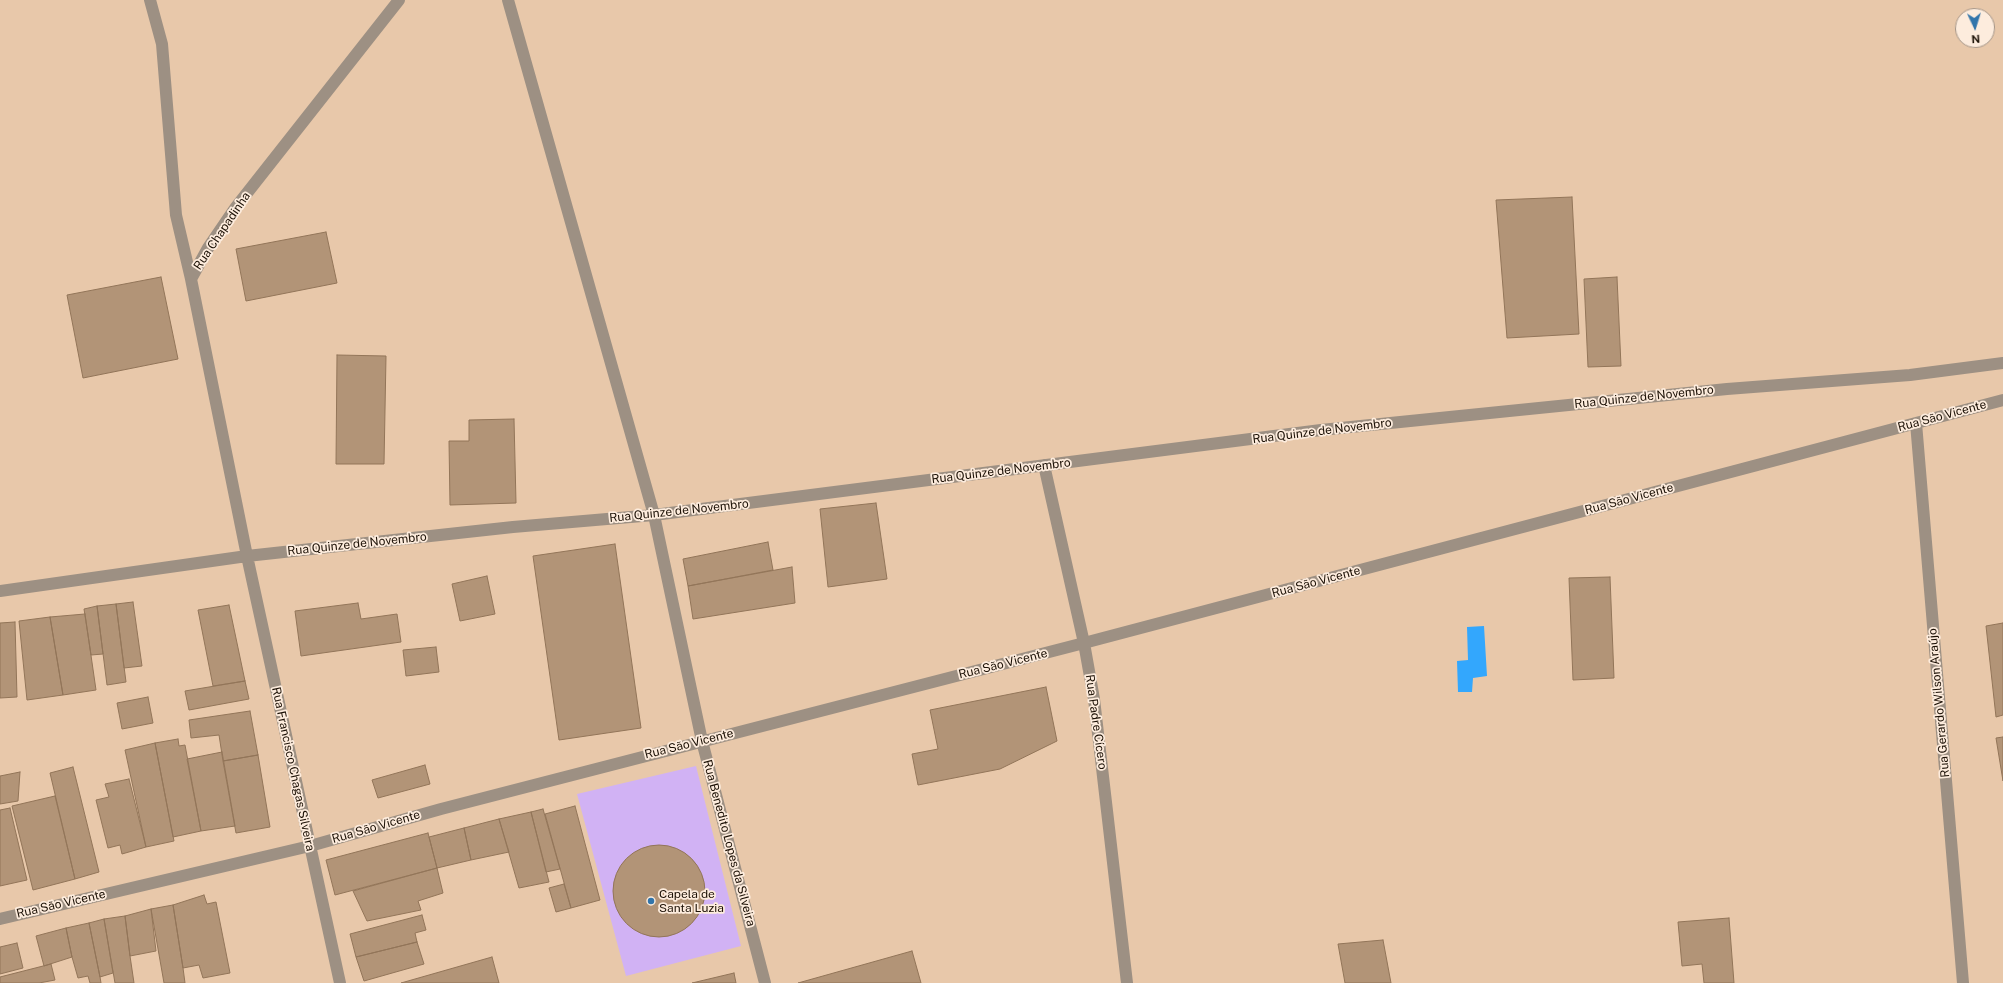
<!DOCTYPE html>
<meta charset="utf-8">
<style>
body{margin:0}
#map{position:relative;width:2003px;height:983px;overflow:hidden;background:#e8c8aa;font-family:"Public Sans",sans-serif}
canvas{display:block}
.north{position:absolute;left:1955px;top:8px;width:40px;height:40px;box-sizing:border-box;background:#fdecdd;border:1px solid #a39487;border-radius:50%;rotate:176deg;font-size:11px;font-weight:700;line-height:16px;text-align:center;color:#1b1005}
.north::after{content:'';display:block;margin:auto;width:14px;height:18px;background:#3275ab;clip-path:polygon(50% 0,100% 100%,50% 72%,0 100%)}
</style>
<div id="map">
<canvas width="2003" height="983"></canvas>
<div class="north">N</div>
</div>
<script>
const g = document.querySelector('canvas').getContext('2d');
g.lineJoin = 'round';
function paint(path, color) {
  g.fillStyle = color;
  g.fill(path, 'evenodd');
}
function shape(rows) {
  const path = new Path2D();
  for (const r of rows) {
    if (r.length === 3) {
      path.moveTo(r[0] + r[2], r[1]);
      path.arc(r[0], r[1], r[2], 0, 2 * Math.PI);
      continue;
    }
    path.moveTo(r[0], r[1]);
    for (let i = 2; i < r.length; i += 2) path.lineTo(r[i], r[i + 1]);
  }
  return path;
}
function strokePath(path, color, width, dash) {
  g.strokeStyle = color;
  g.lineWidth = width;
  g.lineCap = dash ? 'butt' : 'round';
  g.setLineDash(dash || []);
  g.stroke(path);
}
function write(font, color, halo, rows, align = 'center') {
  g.font = font + ' "Public Sans",sans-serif';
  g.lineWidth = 3.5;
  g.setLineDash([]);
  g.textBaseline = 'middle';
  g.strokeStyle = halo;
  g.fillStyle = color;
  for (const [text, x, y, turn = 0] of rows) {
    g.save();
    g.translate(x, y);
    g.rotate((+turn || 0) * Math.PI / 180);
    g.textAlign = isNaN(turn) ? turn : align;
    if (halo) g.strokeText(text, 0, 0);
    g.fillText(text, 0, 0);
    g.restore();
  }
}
const green = shape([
 [696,766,741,946,626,976,577,794]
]);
const water = shape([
 [1484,626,1487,676,1473,678,1472,692,1458,692,1457,661,1468,660,1467,627]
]);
const building = shape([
 [1572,197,1579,334,1507,338,1496,200,1572,197],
 [326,232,337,283,246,301,236,249,326,232],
 [161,277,178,359,83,378,67,295,161,277],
 [1617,277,1621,366,1588,367,1584,279,1617,277],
 [337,355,386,356,384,464,336,464,337,355],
 [514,419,516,503,450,505,449,441,469,441,469,420,514,419],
 [876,503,887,579,828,587,820,509,876,503],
 [768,542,773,570,688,586,683,559,768,542],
 [615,544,641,728,559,740,533,556,615,544],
 [792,567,795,603,693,619,688,586,792,567],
 [487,576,495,614,460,621,452,584,487,576],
 [1610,577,1614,678,1573,680,1569,578,1610,577],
 [133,602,142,666,124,668,116,604,133,602],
 [358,603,361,619,397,614,401,642,301,656,295,611,358,603],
 [116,604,126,682,107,685,97,606,116,604],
 [229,605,245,681,213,686,198,610,229,605],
 [97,606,103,654,91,655,84,609,97,606],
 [85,614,96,690,63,695,50,617,85,614],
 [50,617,63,695,27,700,19,621,50,617],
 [15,622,17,697,0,698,0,623,15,622],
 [2003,623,2003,715,1996,717,1986,626,2003,623],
 [436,647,439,672,406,676,403,650,436,647],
 [245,681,249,699,189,710,185,691,245,681],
 [1046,687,1057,741,1000,769,918,785,912,754,938,749,930,710,1046,687],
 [148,697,153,723,122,729,117,703,148,697],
 [250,711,258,755,223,761,219,735,191,738,189,720,250,711],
 [2003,737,2003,781,1996,738,2003,737],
 [178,739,179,746,185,745,201,831,173,837,155,743,178,739],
 [155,743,174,841,146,847,125,750,155,743],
 [222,752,235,826,201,831,187,759,222,752],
 [258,755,270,827,236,833,223,761,258,755],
 [425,765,430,784,378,798,372,780,425,765],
 [73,767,99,872,75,879,50,773,73,767],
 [20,772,18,801,0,804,0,776,20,772],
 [129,779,146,847,122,854,120,845,108,848,96,800,109,797,105,784,129,779],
 [55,796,75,879,33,890,12,806,55,796],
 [575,806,600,900,571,908,545,814,575,806],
 [10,808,27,880,0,886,0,810,10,808],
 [543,809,560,869,546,872,531,812,543,809],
 [531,812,549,882,519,888,499,819,531,812],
 [499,819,509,852,471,860,464,828,499,819],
 [464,828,471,860,437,868,429,837,464,828],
 [428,833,437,868,335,895,326,860,428,833],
 [659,891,46],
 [437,868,443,893,418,901,421,910,367,921,353,891,437,868],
 [564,884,571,908,556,912,549,888,564,884],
 [204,895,207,904,216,902,230,973,203,978,199,965,183,968,173,905,204,895],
 [173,905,183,968,185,983,164,983,151,909,173,905],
 [151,909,156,951,130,956,125,916,151,909],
 [422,915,426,930,415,933,417,942,356,957,350,934,422,915],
 [125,916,130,956,134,983,115,983,104,919,125,916],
 [1729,918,1734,983,1704,983,1702,964,1682,966,1678,922,1729,918],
 [104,919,113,973,100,977,89,923,104,919],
 [89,923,100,977,101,983,90,983,88,976,78,978,72,957,66,928,89,923],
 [66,928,72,957,44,966,36,936,66,928],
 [1383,940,1391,983,1345,983,1338,944,1383,940],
 [417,942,424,964,364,981,356,957,417,942],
 [17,943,23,968,0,974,0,947,17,943],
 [912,951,921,983,798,983,912,951],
 [492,957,499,983,401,983,492,957],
 [51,964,55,980,39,983,0,983,0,977,51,964],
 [734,973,736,983,692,983,734,973]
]);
const minor = shape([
 [150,0,162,44,176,215,191,279],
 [508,0,654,515,702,741,765,983],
 [1916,423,1963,983],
 [1044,465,1084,643,1094,699,1127,983],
 [0,591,247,556,513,527,654,515,1321,430,1727,389,1910,375,2003,363],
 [0,919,310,846,441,809,1084,643,2003,400],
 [340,983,247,556,191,279,208,248,236,207,399,0]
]);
const markers = [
 [651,901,4,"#3275ab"]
];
const streetNames = [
 ["Rua Chapadinha",222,231,-56],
 ["Rua Quinze de Novembro",1644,397,-6],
 ["Rua São Vicente",1942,416,-15],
 ["Rua Quinze de Novembro",1322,431,-7],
 ["Rua Quinze de Novembro",1001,471,-7],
 ["Rua São Vicente",1629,499,-15],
 ["Rua Quinze de Novembro",679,511,-6],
 ["Rua Quinze de Novembro",357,544,-6],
 ["Rua São Vicente",1316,582,-15],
 ["Rua São Vicente",1003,664,-14],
 ["Rua Gerardo Wilson Araújo",1939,703,-95],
 ["Rua Padre Cícero",1096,722,82],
 ["Rua São Vicente",689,744,-14],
 ["Rua Francisco Chagas Silveira",293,769,78],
 ["Rua São Vicente",376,827,-16],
 ["Rua Benedito Lopes da Silveira",729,843,75],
 ["Rua São Vicente",61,904,-13]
];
const poiNames = [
 ["Capela de",659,894],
 ["Santa Luzia",659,908]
];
paint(green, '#d1b2f4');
paint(water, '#33a7fd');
paint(building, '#b29477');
strokePath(building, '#927559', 1);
strokePath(minor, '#9d9083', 12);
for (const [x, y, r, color] of markers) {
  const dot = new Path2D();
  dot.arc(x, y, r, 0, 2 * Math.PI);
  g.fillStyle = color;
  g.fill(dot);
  strokePath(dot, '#fdecdd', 1.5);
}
write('12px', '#1b1005', '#fdecdd', streetNames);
write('12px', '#1b1005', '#fdecdd', poiNames, 'left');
</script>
